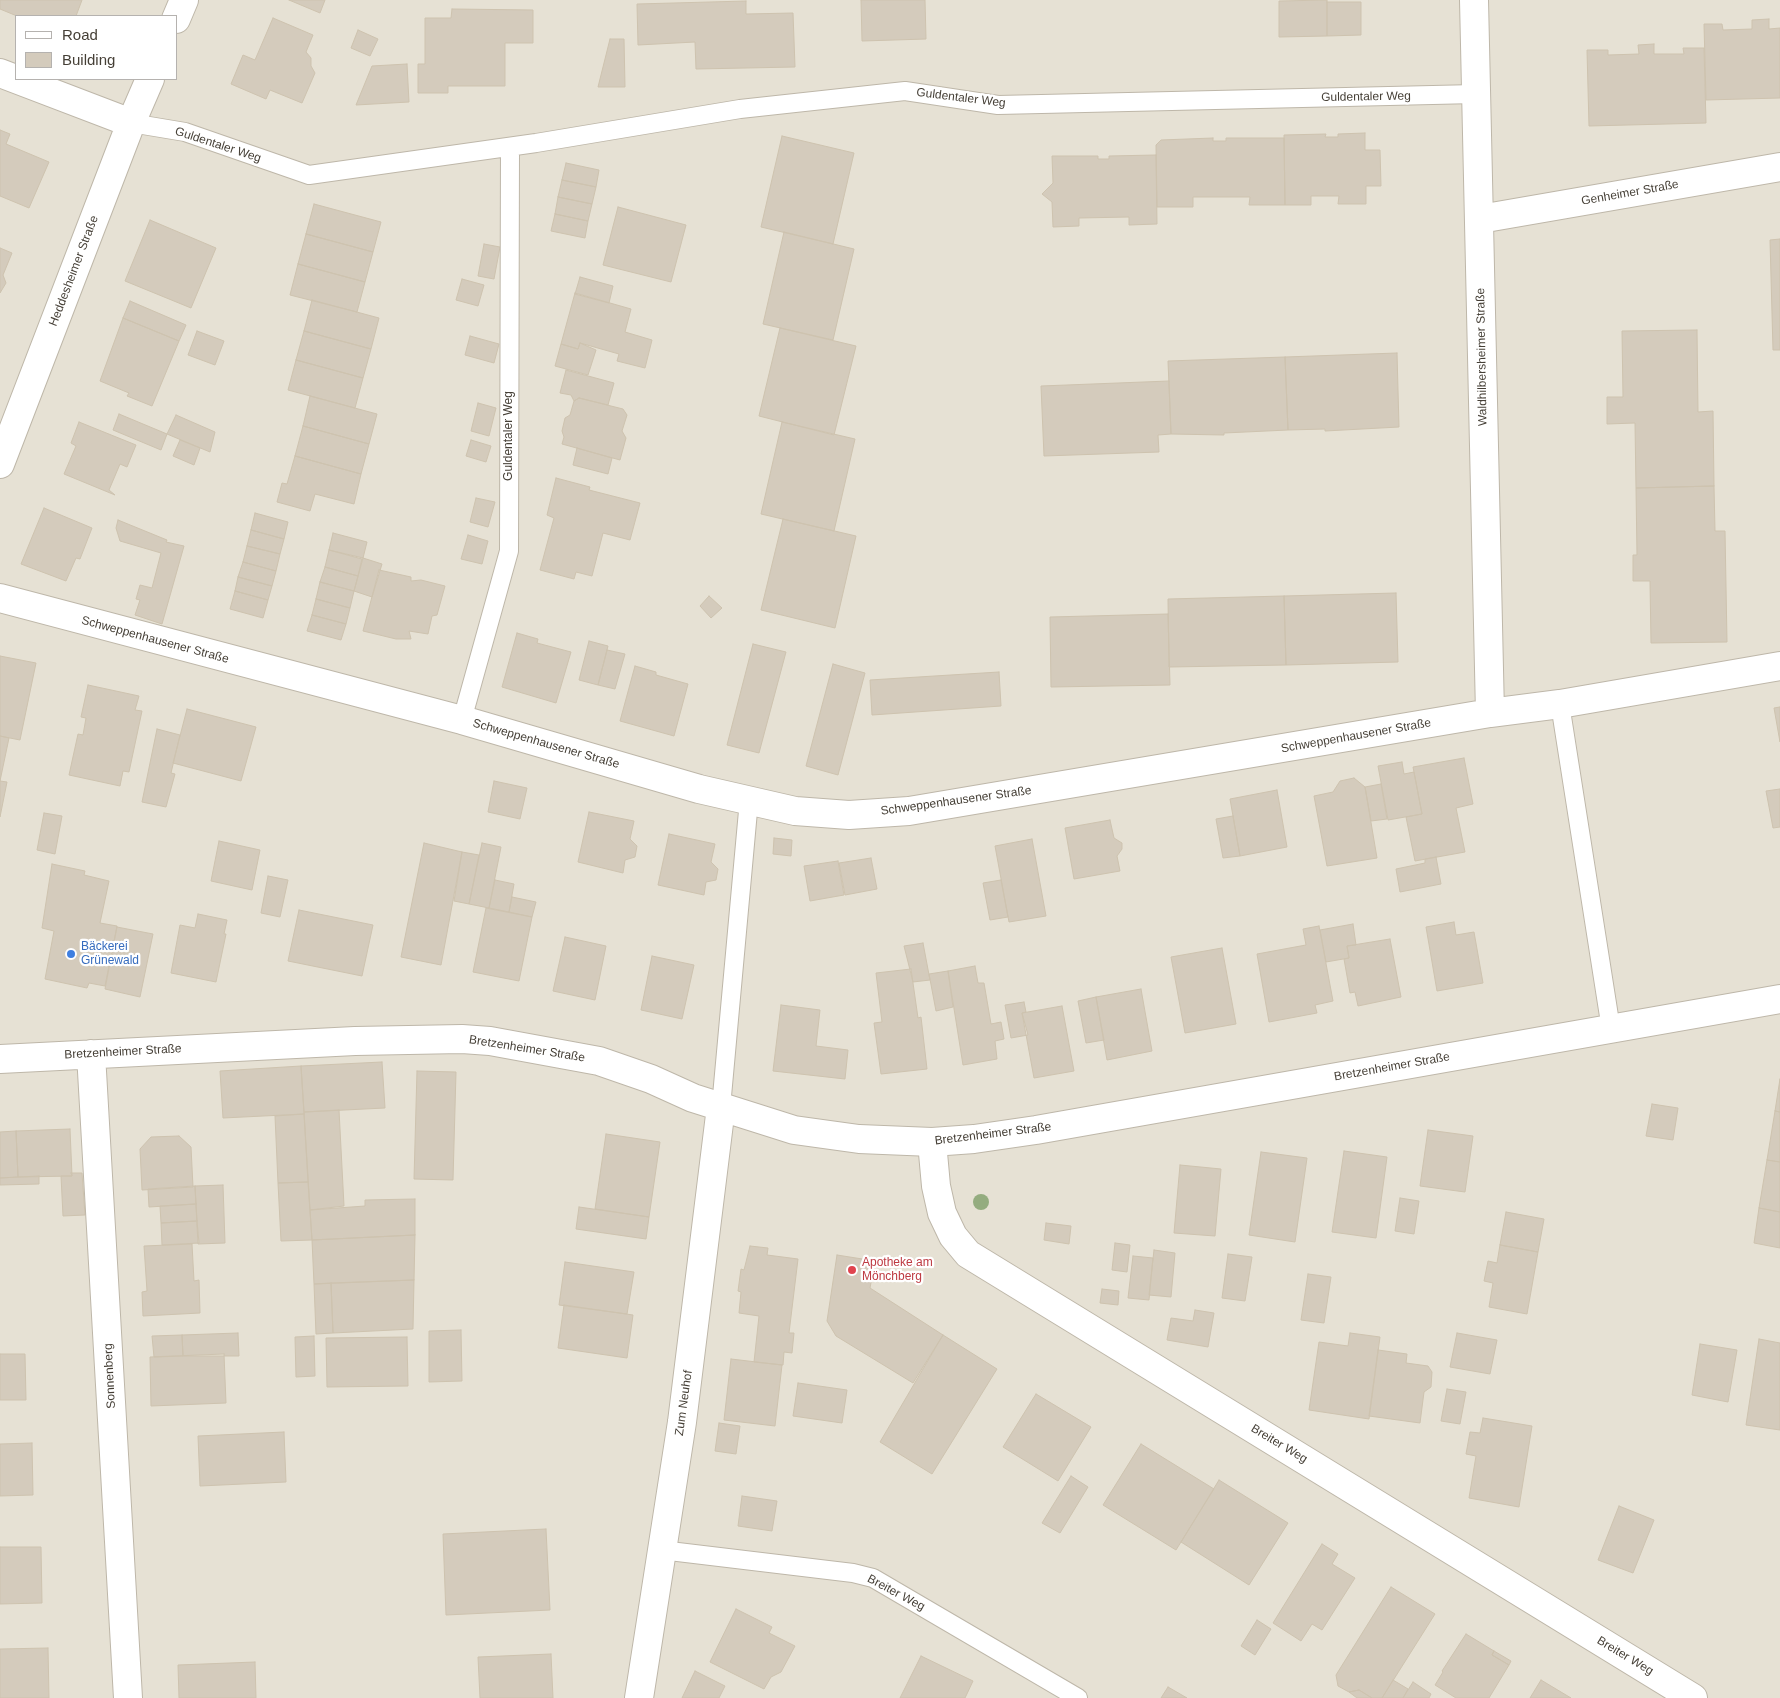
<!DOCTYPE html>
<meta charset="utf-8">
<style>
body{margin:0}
#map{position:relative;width:1780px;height:1698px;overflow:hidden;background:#f3efe6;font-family:Helvetica,sans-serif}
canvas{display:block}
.legend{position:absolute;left:15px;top:15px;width:162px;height:65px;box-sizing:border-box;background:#fff;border:1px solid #b5b2af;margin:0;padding:6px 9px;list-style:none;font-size:15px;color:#453f36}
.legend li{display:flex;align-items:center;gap:10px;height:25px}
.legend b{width:25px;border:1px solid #b5b2af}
</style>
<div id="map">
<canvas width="1780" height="1698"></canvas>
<ul class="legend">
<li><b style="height:6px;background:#fff"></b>Road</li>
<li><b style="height:14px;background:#d4cbbc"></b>Building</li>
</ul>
</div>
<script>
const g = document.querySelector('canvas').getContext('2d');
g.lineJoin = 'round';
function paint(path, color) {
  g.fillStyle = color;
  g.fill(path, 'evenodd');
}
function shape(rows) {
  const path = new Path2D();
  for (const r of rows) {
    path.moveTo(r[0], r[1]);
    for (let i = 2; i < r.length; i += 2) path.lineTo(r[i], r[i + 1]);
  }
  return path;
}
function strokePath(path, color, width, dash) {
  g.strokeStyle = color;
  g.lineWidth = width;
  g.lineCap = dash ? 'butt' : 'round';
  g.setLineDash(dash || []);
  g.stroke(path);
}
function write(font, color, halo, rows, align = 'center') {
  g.font = font + ' Helvetica,sans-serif';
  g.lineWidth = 4.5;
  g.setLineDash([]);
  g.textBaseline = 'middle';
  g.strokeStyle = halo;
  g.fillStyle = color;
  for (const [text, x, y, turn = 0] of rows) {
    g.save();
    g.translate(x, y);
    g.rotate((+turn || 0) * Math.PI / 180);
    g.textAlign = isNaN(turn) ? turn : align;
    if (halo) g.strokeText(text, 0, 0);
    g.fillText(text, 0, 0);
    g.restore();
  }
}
const residential = shape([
 [0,0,1780,0,1780,1698,0,1698],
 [16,16,176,16,176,79,16,79]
]);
const building = shape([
 [0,0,82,0,76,16,17,16,0,9,0,0],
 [289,0,325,0,320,13,289,0],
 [861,0,925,0,926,39,862,41,861,0],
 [1327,0,1327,36,1279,37,1279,1,1327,0],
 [746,1,746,14,793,13,795,67,696,69,695,42,638,45,637,4,746,1],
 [1327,2,1361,2,1361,35,1327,36,1327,2],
 [452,9,533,10,533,43,505,43,505,86,448,86,448,93,418,93,418,64,425,64,425,18,451,18,452,9],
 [273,18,313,35,306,52,311,58,311,66,315,73,302,103,270,90,266,99,231,84,243,55,255,60,273,18],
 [1769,19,1769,29,1780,28,1780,98,1706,100,1704,24,1722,24,1723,30,1752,29,1752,20,1769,19],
 [358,30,378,39,370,56,351,48,358,30],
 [610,39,624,39,625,87,598,87,610,39],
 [1654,44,1654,54,1684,54,1683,48,1704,48,1706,123,1589,126,1587,50,1608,50,1608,55,1639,54,1638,45,1654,44],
 [407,64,409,102,356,105,372,66,407,64],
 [0,130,10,134,6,144,49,162,29,208,0,196,0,130],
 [1365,133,1365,150,1380,150,1381,186,1366,186,1366,204,1338,204,1339,196,1311,196,1311,205,1285,205,1284,135,1326,134,1325,137,1338,137,1338,134,1365,133],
 [782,136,854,153,833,244,761,227,782,136],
 [1213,138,1213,141,1226,141,1226,138,1284,138,1285,205,1249,205,1250,197,1193,197,1193,207,1157,207,1156,145,1161,140,1213,138],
 [1156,155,1157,224,1129,225,1129,217,1079,218,1079,226,1053,227,1052,202,1042,194,1053,183,1052,156,1098,156,1098,159,1109,159,1109,156,1156,155],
 [566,163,599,170,596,187,562,180,566,163],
 [562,180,596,187,592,204,558,197,562,180],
 [558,197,592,204,588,221,555,214,558,197],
 [314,204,381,222,373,252,306,234,314,204],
 [618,207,686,225,671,282,603,265,618,207],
 [555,214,588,221,585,238,551,231,555,214],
 [150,220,216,248,191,308,125,281,150,220],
 [784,232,854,249,833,340,763,324,784,232],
 [306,234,373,252,365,282,298,264,306,234],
 [1780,239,1780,350,1773,350,1770,240,1780,239],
 [484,244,500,247,494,279,478,276,484,244],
 [0,248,12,253,3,275,6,283,0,293,0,248],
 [298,264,365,282,357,312,290,295,298,264],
 [580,277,613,286,609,303,575,294,580,277],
 [462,279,484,285,478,306,456,300,462,279],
 [575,293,631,309,625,332,652,340,645,368,617,361,619,354,580,343,578,349,561,344,575,293],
 [312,300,379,318,371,349,304,331,312,300],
 [130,301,186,325,179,341,123,318,130,301],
 [123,318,179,341,152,406,127,396,129,393,100,381,123,318],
 [780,328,856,346,834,435,759,416,780,328],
 [1697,330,1698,412,1713,411,1714,486,1636,488,1635,423,1607,424,1607,397,1623,397,1622,331,1697,330],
 [197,331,224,341,215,365,188,355,197,331],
 [304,331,371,349,363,378,296,360,304,331],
 [470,336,499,344,494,363,465,355,470,336],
 [580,343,596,350,588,375,555,366,561,344,578,349,580,343],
 [1397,353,1399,427,1325,431,1325,429,1288,430,1285,357,1397,353],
 [1285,357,1288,430,1224,433,1224,435,1171,434,1168,361,1285,357],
 [296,360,363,378,355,408,288,390,296,360],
 [566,370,614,383,608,405,579,398,574,401,571,395,560,393,566,370],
 [1169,381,1171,434,1158,435,1159,452,1044,456,1041,386,1169,381],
 [310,396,377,414,369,444,303,426,310,396],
 [579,398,623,409,627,415,622,431,626,438,620,460,562,444,564,437,562,431,565,418,570,415,574,401,579,398],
 [478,403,496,408,489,436,471,431,478,403],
 [119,414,167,434,161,450,113,430,119,414],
 [176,415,215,432,210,452,167,434,176,415],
 [79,422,136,445,127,467,120,464,109,490,115,495,64,474,76,446,71,443,79,422],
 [782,422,855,439,834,531,761,514,782,422],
 [303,426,369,444,361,474,295,456,303,426],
 [180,440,200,448,194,465,173,456,180,440],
 [471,440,491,446,486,462,466,456,471,440],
 [577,448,612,458,608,474,573,465,577,448],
 [295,456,361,474,354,504,315,494,310,511,277,502,282,483,287,484,295,456],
 [556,478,590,487,589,490,640,503,630,540,603,533,592,576,576,572,574,579,540,570,554,518,547,515,556,478],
 [1714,486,1715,531,1725,531,1727,642,1651,643,1650,581,1633,581,1633,555,1637,555,1636,488,1714,486],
 [476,498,495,502,488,527,470,522,476,498],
 [44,508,92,528,80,559,76,558,66,581,21,564,44,508],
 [255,513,288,522,284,539,251,530,255,513],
 [783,519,856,536,835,628,761,610,783,519],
 [118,520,167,540,166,542,184,546,162,624,135,615,140,600,136,599,140,585,152,588,161,553,120,541,116,528,118,520],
 [251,530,284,539,280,554,247,546,251,530],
 [333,533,367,542,363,558,329,550,333,533],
 [468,535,488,541,482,564,461,559,468,535],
 [247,546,280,554,276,571,243,562,247,546],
 [329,550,362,559,358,576,325,567,329,550],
 [363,558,382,564,372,597,354,591,363,558],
 [243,562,276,571,272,586,238,577,243,562],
 [325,567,358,576,354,591,320,582,325,567],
 [379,570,411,577,411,581,421,580,445,586,437,615,432,616,428,634,409,631,411,639,396,639,363,631,379,570],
 [238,577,272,586,268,600,235,591,238,577],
 [320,582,354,591,350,608,316,599,320,582],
 [235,591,268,600,263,618,230,609,235,591],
 [1396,593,1398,662,1286,665,1284,596,1396,593],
 [709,596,722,608,711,618,700,606,709,596],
 [1284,596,1286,665,1169,667,1168,599,1284,596],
 [316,599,350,608,346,624,312,615,316,599],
 [1168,614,1170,685,1051,687,1050,617,1168,614],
 [312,615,346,624,341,640,307,631,312,615],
 [517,633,538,639,537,643,571,652,556,703,502,687,517,633],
 [589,641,608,646,598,685,579,680,589,641],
 [753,644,786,652,759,753,727,745,753,644],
 [607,650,625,654,615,689,598,685,607,650],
 [0,656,36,663,20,740,0,736,0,656],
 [833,664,865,673,838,775,806,766,833,664],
 [635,666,656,672,656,675,688,684,674,736,620,721,635,666],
 [999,672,1001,706,872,715,870,680,999,672],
 [88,685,139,696,135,710,142,711,129,772,123,771,120,786,69,775,78,734,83,735,86,718,81,717,88,685],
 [1780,707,1780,742,1774,708,1780,707],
 [187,709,256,727,241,781,173,763,187,709],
 [157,729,180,735,171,773,175,774,166,807,142,802,157,729],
 [0,736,9,738,0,781,0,736],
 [1464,758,1473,804,1456,808,1465,852,1415,861,1406,817,1422,814,1413,767,1464,758],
 [1402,762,1404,774,1414,772,1422,814,1388,820,1378,766,1402,762],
 [1354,778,1365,787,1377,858,1327,866,1314,796,1333,792,1340,781,1354,778],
 [0,781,7,782,0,817,0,781],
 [494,781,527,788,520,819,488,812,494,781],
 [1381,784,1387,819,1371,821,1365,787,1381,784],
 [1780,789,1780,827,1773,828,1766,791,1780,789],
 [1277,790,1287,847,1240,856,1230,799,1277,790],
 [589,812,634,821,630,839,637,846,635,857,625,860,623,873,578,862,589,812],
 [44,813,62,816,55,854,37,850,44,813],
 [1233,816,1240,856,1223,858,1216,819,1233,816],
 [1110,820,1114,838,1122,843,1122,849,1117,856,1120,871,1074,879,1065,828,1110,820],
 [669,834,715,844,711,862,718,869,716,880,706,882,704,895,658,885,669,834],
 [774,838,792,840,791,856,773,854,774,838],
 [1032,839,1046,916,1009,922,995,846,1032,839],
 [219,841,260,850,252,890,211,881,219,841],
 [424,843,462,852,441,965,401,957,424,843],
 [482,843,501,847,489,908,469,904,482,843],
 [462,852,479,855,469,904,454,901,462,852],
 [1436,857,1441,884,1400,892,1396,869,1425,863,1425,859,1436,857],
 [871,858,877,889,845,895,839,863,871,858],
 [838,861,844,895,810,901,804,866,838,861],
 [52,864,85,871,84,875,109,881,100,923,117,926,105,986,89,983,87,988,45,979,54,931,42,928,52,864],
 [268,876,288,880,280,917,261,913,268,876],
 [495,880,514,884,509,912,489,908,495,880],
 [1001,880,1008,917,990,920,983,883,1001,880],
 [512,897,536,902,532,917,509,912,512,897],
 [486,908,532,917,519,981,473,972,486,908],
 [299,910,373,925,362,976,288,961,299,910],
 [198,914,227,920,224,934,226,934,216,982,171,973,180,925,195,928,198,914],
 [1454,922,1456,935,1474,932,1483,983,1437,991,1426,927,1454,922],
 [1353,924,1356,945,1347,946,1349,958,1326,962,1320,930,1353,924],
 [1319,926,1333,1001,1315,1005,1317,1013,1269,1022,1257,954,1306,945,1303,929,1319,926],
 [117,927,153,934,140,997,105,989,117,927],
 [565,937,606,946,595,1000,553,991,565,937],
 [1390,939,1401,997,1358,1006,1355,992,1350,993,1344,959,1349,958,1347,946,1390,939],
 [923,943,930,980,913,982,904,946,923,943],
 [1222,948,1236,1024,1185,1033,1171,957,1222,948],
 [652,956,694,965,682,1019,641,1010,652,956],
 [975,966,978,983,984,983,991,1024,1001,1022,1004,1039,995,1041,997,1059,963,1065,948,971,975,966],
 [911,969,918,1018,921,1017,927,1069,881,1074,874,1023,882,1022,876,973,911,969],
 [948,971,953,1007,936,1011,929,974,948,971],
 [1141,989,1152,1051,1107,1060,1096,997,1141,989],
 [1096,997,1104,1040,1086,1043,1078,1001,1096,997],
 [1024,1002,1026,1012,1022,1013,1028,1035,1011,1038,1005,1005,1024,1002],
 [781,1005,820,1010,816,1046,848,1050,845,1079,773,1071,781,1005],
 [1062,1006,1074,1071,1034,1078,1022,1013,1062,1006],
 [382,1062,385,1108,304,1112,301,1066,382,1062],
 [301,1066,304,1114,223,1118,220,1071,301,1066],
 [417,1071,456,1072,453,1180,414,1179,417,1071],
 [1780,1079,1780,1112,1775,1111,1780,1079],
 [1652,1104,1678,1108,1673,1140,1646,1136,1652,1104],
 [339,1110,344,1206,310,1210,304,1112,339,1110],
 [1775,1111,1780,1112,1780,1162,1767,1160,1775,1111],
 [304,1114,308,1182,278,1183,275,1116,304,1114],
 [70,1129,72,1176,18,1177,16,1131,70,1129],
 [1428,1130,1473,1136,1465,1192,1420,1186,1428,1130],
 [16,1131,18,1177,0,1178,0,1132,16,1131],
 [606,1134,660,1142,649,1217,595,1209,606,1134],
 [179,1136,191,1147,193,1187,142,1190,140,1149,151,1137,179,1136],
 [1344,1151,1387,1157,1376,1238,1332,1232,1344,1151],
 [1261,1152,1307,1158,1295,1242,1249,1235,1261,1152],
 [1767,1160,1780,1162,1780,1212,1759,1208,1767,1160],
 [1180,1165,1221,1169,1215,1236,1174,1233,1180,1165],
 [71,1173,82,1173,85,1215,63,1216,61,1176,72,1176,71,1173],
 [39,1176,39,1184,0,1185,0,1178,39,1176],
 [308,1182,312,1240,281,1241,278,1183,308,1182],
 [223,1185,225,1243,198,1244,195,1186,223,1185],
 [195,1186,196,1204,149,1207,148,1189,195,1186],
 [1400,1198,1419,1201,1414,1234,1395,1231,1400,1198],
 [415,1199,415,1235,312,1240,310,1210,365,1206,365,1200,415,1199],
 [196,1204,197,1221,161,1223,160,1206,196,1204],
 [579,1207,649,1217,646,1239,576,1229,579,1207],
 [1759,1208,1780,1212,1780,1248,1754,1243,1759,1208],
 [1506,1212,1544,1219,1538,1252,1500,1245,1506,1212],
 [197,1221,199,1243,162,1245,161,1223,197,1221],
 [1046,1223,1071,1226,1069,1244,1044,1240,1046,1223],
 [415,1235,414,1280,314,1284,312,1240,415,1235],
 [1115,1243,1130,1245,1127,1272,1112,1270,1115,1243],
 [192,1244,194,1281,199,1280,200,1313,143,1316,142,1292,147,1291,144,1246,192,1244],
 [1500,1245,1538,1252,1527,1314,1489,1307,1493,1283,1484,1281,1488,1261,1497,1263,1500,1245],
 [750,1246,768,1248,767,1255,798,1259,789,1333,794,1333,792,1353,784,1352,783,1365,754,1362,759,1316,739,1313,741,1292,738,1291,741,1269,744,1270,750,1246],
 [1154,1250,1175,1253,1171,1297,1149,1295,1154,1250],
 [1228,1254,1252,1257,1245,1301,1222,1298,1228,1254],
 [837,1255,875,1261,870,1288,943,1335,913,1383,836,1336,827,1321,837,1255],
 [1133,1256,1153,1258,1149,1300,1128,1298,1133,1256],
 [565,1262,634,1272,627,1314,559,1305,565,1262],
 [1308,1274,1331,1277,1324,1323,1301,1320,1308,1274],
 [414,1280,413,1329,333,1333,331,1283,414,1280],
 [331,1283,333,1333,316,1334,314,1284,331,1283],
 [1102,1289,1119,1291,1118,1305,1100,1303,1102,1289],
 [564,1305,633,1315,627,1358,558,1348,564,1305],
 [1195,1310,1214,1313,1208,1347,1167,1340,1171,1318,1193,1321,1195,1310],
 [461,1330,462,1381,429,1382,429,1331,461,1330],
 [238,1333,239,1356,183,1356,182,1335,238,1333],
 [1350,1333,1380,1337,1369,1419,1309,1410,1319,1342,1348,1346,1350,1333],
 [1457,1333,1497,1340,1490,1374,1450,1367,1457,1333],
 [182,1335,183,1356,154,1357,152,1336,182,1335],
 [943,1335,997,1369,932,1474,880,1442,943,1335],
 [314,1336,315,1376,296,1377,295,1337,314,1336],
 [407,1337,408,1386,327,1387,326,1338,407,1337],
 [1759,1339,1780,1343,1780,1430,1746,1425,1759,1339],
 [1700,1344,1737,1350,1728,1402,1692,1395,1700,1344],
 [1378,1350,1407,1354,1406,1363,1428,1366,1432,1372,1431,1387,1424,1392,1420,1423,1369,1416,1378,1350],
 [0,1354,25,1354,26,1400,0,1400,0,1354],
 [224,1354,226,1403,151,1406,150,1357,224,1354],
 [731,1359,782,1365,775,1426,724,1420,731,1359],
 [798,1383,847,1390,842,1423,793,1416,798,1383],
 [1447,1389,1466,1392,1460,1424,1441,1421,1447,1389],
 [1036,1394,1091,1427,1058,1481,1003,1447,1036,1394],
 [1483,1418,1532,1426,1519,1507,1469,1498,1476,1456,1466,1454,1470,1432,1480,1433,1483,1418],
 [719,1423,740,1426,736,1454,715,1451,719,1423],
 [284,1432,286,1482,200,1486,198,1436,284,1432],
 [32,1443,33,1495,0,1496,0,1444,32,1443],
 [1141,1444,1214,1489,1176,1550,1103,1505,1141,1444],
 [1071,1476,1088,1487,1060,1533,1042,1523,1071,1476],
 [1219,1480,1288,1523,1249,1585,1181,1542,1219,1480],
 [742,1496,777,1501,772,1531,738,1526,742,1496],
 [1619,1506,1654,1520,1633,1573,1598,1560,1619,1506],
 [546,1529,550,1610,446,1615,443,1534,546,1529],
 [1322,1544,1338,1554,1332,1564,1355,1578,1322,1630,1312,1624,1301,1641,1273,1623,1322,1544],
 [0,1547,41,1547,42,1603,0,1604,0,1547],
 [1391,1587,1435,1614,1382,1698,1372,1698,1359,1690,1349,1692,1338,1686,1336,1675,1391,1587],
 [736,1609,772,1627,769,1633,795,1646,781,1672,771,1677,764,1689,710,1662,736,1609],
 [1257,1620,1271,1629,1255,1655,1241,1646,1257,1620],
 [1466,1634,1494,1651,1492,1655,1509,1665,1489,1698,1456,1698,1435,1685,1443,1672,1442,1671,1466,1634],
 [48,1648,49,1698,0,1698,0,1649,48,1648],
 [1494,1651,1511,1661,1509,1665,1492,1655,1494,1651],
 [551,1654,553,1698,480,1698,478,1657,551,1654],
 [921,1656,973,1681,965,1698,900,1698,921,1656],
 [255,1662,256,1698,179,1698,178,1665,255,1662],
 [695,1671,725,1686,719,1698,682,1698,695,1671],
 [1393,1680,1408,1689,1403,1698,1382,1698,1393,1680],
 [1541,1680,1571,1698,1530,1698,1541,1680],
 [1413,1682,1431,1694,1429,1698,1403,1698,1413,1682],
 [1168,1687,1187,1698,1161,1698,1168,1687],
 [1359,1690,1372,1698,1357,1698,1349,1692,1359,1690]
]);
const service = shape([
 [131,123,185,132,309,175,536,143,740,109,905,91,998,105,1476,94],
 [1560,704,1611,1029],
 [462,720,509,551,510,147],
 [721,1107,749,800],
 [661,1550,853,1573,873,1578,1078,1698]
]);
const minor = shape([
 [1474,0,1490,713],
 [176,19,184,0],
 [0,73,131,123],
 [1480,219,1780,167],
 [0,464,131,123,150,79],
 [0,598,462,720,699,789,795,811,849,815,909,811,1490,713,1560,704,1780,666],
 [91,1054,128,1698],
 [0,1059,355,1041,462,1039,490,1041,599,1061,651,1079,693,1098,794,1130,859,1139,932,1142,974,1139,1036,1130,1780,999],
 [932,1142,936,1186,942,1213,953,1236,968,1254,1693,1698],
 [639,1698,682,1422,721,1107]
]);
const trees = [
 [981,1202]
];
const markers = [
 [71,954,5,"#3f7fe0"],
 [852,1270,5,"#e0444e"]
];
const streetNames = [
 ["Guldentaler Weg",1366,97,-1],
 ["Guldentaler Weg",961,98,7],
 ["Guldentaler Weg",218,145,18],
 ["Genheimer Straße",1630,193,-10],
 ["Heddesheimer Straße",74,271,-69],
 ["Waldhilbersheimer Straße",1482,357,-91],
 ["Guldentaler Weg",509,436,-90],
 ["Schweppenhausener Straße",155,640,15],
 ["Schweppenhausener Straße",1356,736,-10],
 ["Schweppenhausener Straße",546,744,16],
 ["Schweppenhausener Straße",956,801,-8],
 ["Bretzenheimer Straße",527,1049,9],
 ["Bretzenheimer Straße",123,1052,-3],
 ["Bretzenheimer Straße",1392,1067,-10],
 ["Bretzenheimer Straße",993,1134,-7],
 ["Sonnenberg",110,1376,-93],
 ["Zum Neuhof",684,1403,-82],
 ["Breiter Weg",1279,1444,31],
 ["Breiter Weg",896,1593,28],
 ["Breiter Weg",1625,1656,31]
];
const shopNames = [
 ["Bäckerei",81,947],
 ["Grünewald",81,961]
];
const healthNames = [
 ["Apotheke am",862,1263],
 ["Mönchberg",862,1277]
];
paint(residential, '#e6e1d4');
paint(building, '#d4cbbc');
strokePath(building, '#cec3af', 1);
strokePath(service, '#beb7a9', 20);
strokePath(minor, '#beb7a9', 30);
strokePath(service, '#fff', 18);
strokePath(minor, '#fff', 28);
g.fillStyle = '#94ac7f';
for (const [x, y] of trees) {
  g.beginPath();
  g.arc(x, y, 8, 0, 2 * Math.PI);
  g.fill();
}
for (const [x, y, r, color] of markers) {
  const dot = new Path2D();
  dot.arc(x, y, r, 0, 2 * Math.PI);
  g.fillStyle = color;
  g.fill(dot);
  strokePath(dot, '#fff', 2);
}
write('12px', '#453f36', '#fff', streetNames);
write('12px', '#366cbe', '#fff', shopNames, 'left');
write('12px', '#be3a42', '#fff', healthNames, 'left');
</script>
